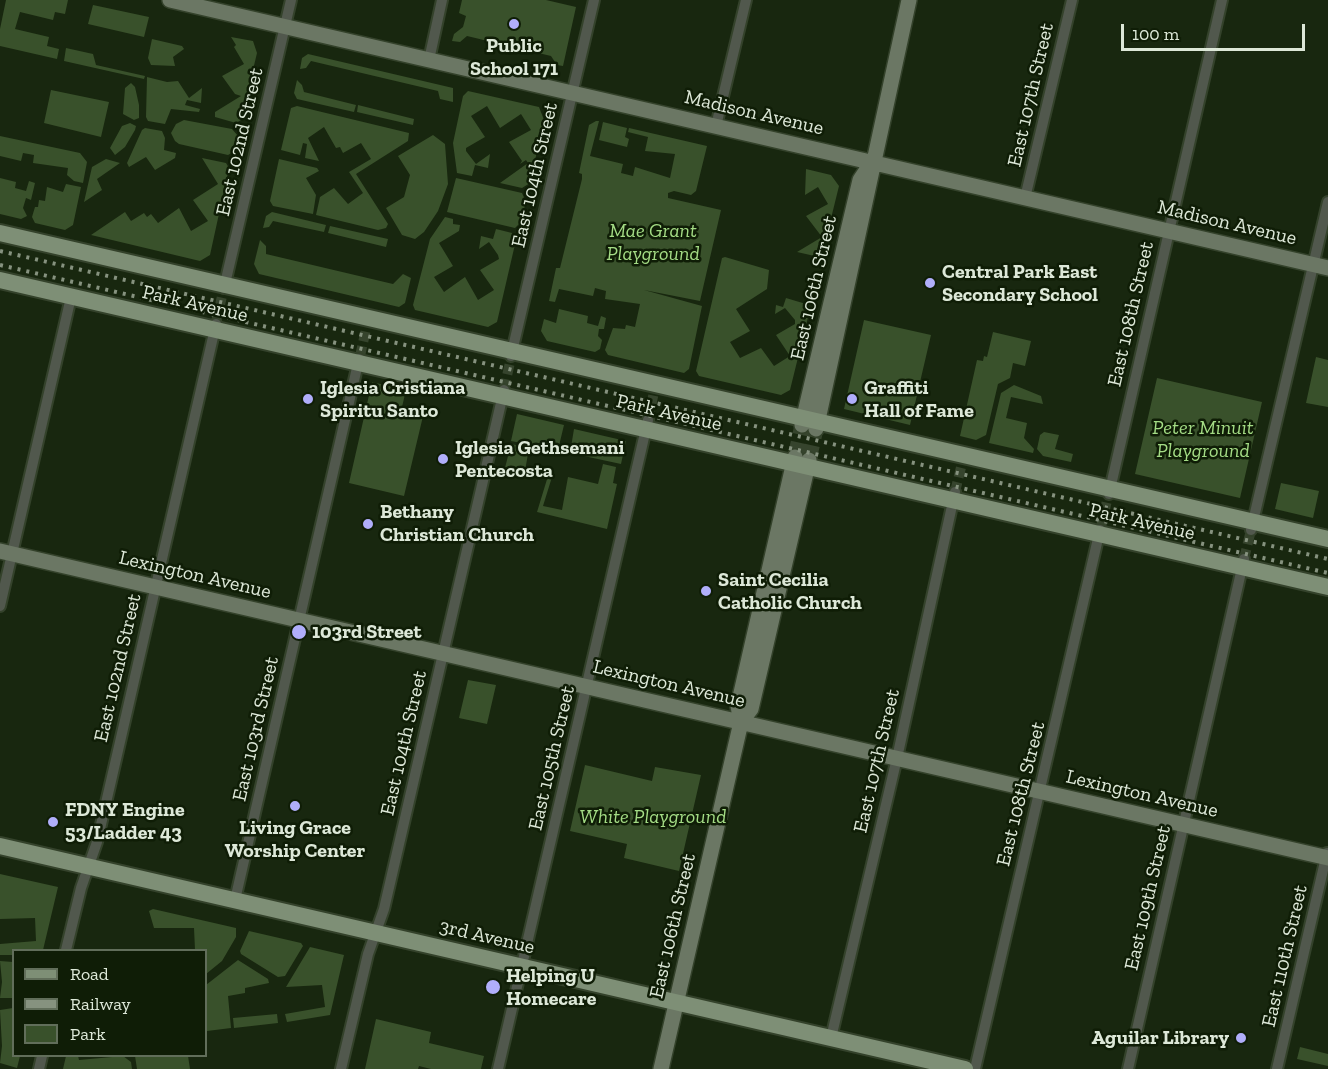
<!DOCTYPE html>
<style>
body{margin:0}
#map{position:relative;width:1328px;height:1069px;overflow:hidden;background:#18270f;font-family:"Zilla Slab",serif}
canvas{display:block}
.legend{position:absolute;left:12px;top:949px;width:195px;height:108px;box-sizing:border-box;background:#0f1d06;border:2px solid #616e5a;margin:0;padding:8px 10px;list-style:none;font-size:18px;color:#dde8d8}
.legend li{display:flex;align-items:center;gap:12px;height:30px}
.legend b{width:30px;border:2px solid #616e5a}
.scale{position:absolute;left:1121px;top:24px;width:184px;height:27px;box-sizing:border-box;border:3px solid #dde8d8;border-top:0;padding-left:8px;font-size:18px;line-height:21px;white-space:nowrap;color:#dde8d8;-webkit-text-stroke:4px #0f1d06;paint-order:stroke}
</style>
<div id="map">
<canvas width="1328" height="1069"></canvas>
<ul class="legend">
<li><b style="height:8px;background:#7e8f76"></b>Road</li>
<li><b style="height:8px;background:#86927f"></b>Railway</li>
<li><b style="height:16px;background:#39512b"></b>Park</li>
</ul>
<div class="scale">100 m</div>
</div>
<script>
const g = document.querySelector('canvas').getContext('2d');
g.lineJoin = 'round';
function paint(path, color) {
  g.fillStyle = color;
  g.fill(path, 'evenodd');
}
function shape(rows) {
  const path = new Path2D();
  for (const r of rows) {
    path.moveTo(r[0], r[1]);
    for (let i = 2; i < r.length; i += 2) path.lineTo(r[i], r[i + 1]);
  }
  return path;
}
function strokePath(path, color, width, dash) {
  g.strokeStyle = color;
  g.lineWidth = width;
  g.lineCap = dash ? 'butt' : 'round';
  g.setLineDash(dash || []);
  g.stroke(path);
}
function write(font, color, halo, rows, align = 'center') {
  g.font = font + ' "Zilla Slab",serif';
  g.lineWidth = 5;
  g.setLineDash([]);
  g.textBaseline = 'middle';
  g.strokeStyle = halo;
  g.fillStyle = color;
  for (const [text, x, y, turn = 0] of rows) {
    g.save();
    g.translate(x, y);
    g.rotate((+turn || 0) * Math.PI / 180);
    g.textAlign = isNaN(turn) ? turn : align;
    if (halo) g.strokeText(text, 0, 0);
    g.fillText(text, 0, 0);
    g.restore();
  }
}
const green = shape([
 [6,0,68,0,65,14,55,12,53,20,20,12,15,29,49,37,47,46,59,49,57,59,0,46,0,29],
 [462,0,546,0,576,7,563,66,557,65,551,56,467,36,460,42,452,41,454,34,463,27,466,16,459,13],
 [93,5,149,17,144,37,88,24],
 [231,37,253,41,257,53,241,120,236,123,215,117,215,112,241,96,235,94,222,76,244,64,234,47,236,45],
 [152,39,182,46,184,49,173,57,175,66,151,65,148,58],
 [66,48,93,54,96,65,145,76,144,79,64,61],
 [308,54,453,88,453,102,440,99,438,91,311,61,306,68,300,69,302,58],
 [147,77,167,82,178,81,189,98,202,88,201,103,187,100,185,105,200,109,199,112,171,109,165,124,148,121,146,117],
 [297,80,302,85,304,92,356,105,354,112,297,99,294,93],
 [131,83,135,87,139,105,139,118,134,120,123,114,125,88],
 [51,90,109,102,101,137,44,123],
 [468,91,539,107,544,120,530,183,522,188,500,183,528,163,526,160,520,164,522,161,509,142,531,130,521,114,500,128,487,106,471,116,485,137,466,148,466,151,476,164,490,154,488,168,475,165,472,176,457,173,453,143,463,96],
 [358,105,414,119,413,125,357,112],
 [297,106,409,133,408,141,356,174,388,224,386,228,378,230,316,215,320,197,334,188,348,204,363,193,349,172,371,159,361,143,343,153,340,147,336,148,324,127,308,138,319,161,305,158,307,144,303,143,300,155,281,150,291,108],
 [184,120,232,129,238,136,235,151,228,155,179,144,175,141,171,133,176,124],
 [596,121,599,121,590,156,623,164,621,173,633,176,635,167,670,178,675,154,645,151,648,137,628,132,629,128,707,146,696,191,691,195,674,191,668,193,668,198,721,210,700,301,644,290,702,306,689,369,684,373,608,355,605,350,613,328,625,329,626,325,635,327,640,304,605,299,606,291,595,288,593,296,559,289,555,302,549,301,556,268,560,268,582,179,582,174,579,173,589,125],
 [603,122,627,128,625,137,629,139,627,147,599,140],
 [130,123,136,126,135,130,125,147,115,155,110,148,122,126],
 [145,128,162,131,165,138,164,150,176,153,175,158,155,170,146,157,129,167,127,163,142,130],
 [433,135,445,144,448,184,438,211,424,232,415,239,402,235,386,208,404,197,410,175,398,156],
 [0,136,80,153,87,162,83,183,74,181,67,175,68,168,33,163,34,155,23,153,21,161,0,156],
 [202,158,226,163,229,168,210,255,200,261,91,235,125,212,131,221,144,213,147,217,151,214,158,223,179,208,191,231,208,221,193,200,218,184],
 [106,159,120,163,97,179,102,190,84,202,92,167],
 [279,159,317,168,319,171,306,178,316,195,313,214,273,206,270,201],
 [806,169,831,175,839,186,822,255,819,257,797,252,822,237,806,216,828,204,818,187,805,195],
 [0,178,16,182,15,188,26,191,29,181,35,183,31,200,26,198,23,208,27,216,21,219,0,214],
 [456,178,522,193,526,202,520,223,515,228,447,212],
 [66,184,81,187,73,225,65,230,35,223,32,217,35,207,38,207,39,200,45,201,47,187,63,192],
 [272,212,326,225,324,232,273,221,269,227,263,228,266,216],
 [445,217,453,219,453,224,460,225,459,231,439,243,453,266,434,277,444,292,465,277,478,300,494,290,480,270,499,259,498,255,489,242,479,249,481,236,493,239,496,229,512,233,516,240,497,322,488,327,415,310,413,305,430,239],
 [330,226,388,239,386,247,328,233],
 [260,240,266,246,266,254,393,284,403,274,411,278,405,303,399,307,259,274,254,264],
 [725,257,769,270,767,289,736,309,750,331,730,342,740,358,761,348,774,366,790,356,776,335,795,324,795,320,785,308,775,314,776,305,783,307,786,298,806,304,810,309,790,390,781,395,699,376,696,371,722,258],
 [559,309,588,316,587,323,598,326,601,316,606,318,604,329,599,329,598,336,602,340,600,349,595,352,547,341,541,331,544,319,556,323],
 [864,320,931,335,910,425,844,409],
 [993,332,1031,341,1025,366,1013,363,1010,378,998,384,986,435,976,440,960,436,977,360,983,361,984,356,987,357],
 [1316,357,1328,360,1328,407,1306,403],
 [1157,378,1262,402,1240,498,1135,474],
 [372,382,406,390,402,407,424,412,404,496,349,483],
 [1014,385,1041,396,1043,404,1011,397,1006,418,1027,423,1024,438,1034,449,1033,453,989,443,1001,393],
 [517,414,564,425,558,450,511,441],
 [574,429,626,441,621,464,570,453],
 [1044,432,1059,435,1055,449,1073,454,1071,462,1043,456,1037,449,1040,435],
 [511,444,529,448,525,471,527,471,528,468,545,472,544,475,505,468],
 [603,464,616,467,613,483,617,484,607,529,537,512,548,476,552,477,543,506,562,510,568,477,598,484],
 [1281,483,1319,491,1313,518,1275,509],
 [468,680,496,685,487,724,459,718],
 [585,765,652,781,655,767,701,775,679,871,624,858,627,844,570,831],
 [0,874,58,887,43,950,14,950,13,955,0,955,0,944,36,941,35,918,0,919],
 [153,909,236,928,236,937,222,961,206,974,206,950,195,950,194,928,154,928,149,911],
 [249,931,301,943,303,946,285,976,278,977,241,954,240,951],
 [310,947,344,955,330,1015,287,1022,285,1014,325,1007,322,985,286,987],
 [238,960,268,979,269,983,245,988,245,993,228,996,231,1028,207,1031,206,985],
 [0,961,13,962,13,998,0,998,2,982],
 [13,1008,14,1056,20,1056,17,1068,0,1063,2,1046,0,1010],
 [277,1014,278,1023,234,1028,233,1018],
 [376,1019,431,1032,429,1043,484,1056,481,1069,431,1069,419,1066,418,1069,365,1069],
 [1300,1047,1328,1054,1328,1066,1297,1059],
 [66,1056,78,1056,79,1060,123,1056,131,1062,132,1069,63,1069],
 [135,1056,188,1056,190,1069,137,1069]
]);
const minorTunnel = shape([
 [216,322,223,292],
 [360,356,367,325],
 [504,389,511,358],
 [648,420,654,392],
 [955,492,964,455],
 [1101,527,1108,496],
 [1244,559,1251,530]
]);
const secondaryTunnel = shape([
 [795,457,802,425],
 [809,460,816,429]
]);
const minor = shape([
 [429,60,442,0],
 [716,126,746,0],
 [1025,198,1072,0],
 [224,288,291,0],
 [511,356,594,0],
 [1109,494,1222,0],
 [1251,530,1328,202],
 [0,606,71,297],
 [235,900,359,359],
 [66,950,81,888,97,842,216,324],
 [831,1038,897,758,955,492],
 [39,1069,42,1056],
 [341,1069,368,954,384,909,504,390],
 [498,1069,648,420],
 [975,1069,1100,530],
 [1128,1069,1244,559],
 [1277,1069,1327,853]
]);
const secondary = shape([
 [170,0,1328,268],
 [802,425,860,180,872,162],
 [816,429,909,0],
 [0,551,1328,858],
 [741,722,738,706,795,457],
 [661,1069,741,722,751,709,809,460]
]);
const primary = shape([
 [0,233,1328,539],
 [0,280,1328,587],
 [0,846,965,1069]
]);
const rail = shape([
 [0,251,1328,559],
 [0,265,1328,573]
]);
const markers = [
 [514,24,6,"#b0aefa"],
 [930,283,6,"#b0aefa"],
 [308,399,6,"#b0aefa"],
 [852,399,6,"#b0aefa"],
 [443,459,6,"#b0aefa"],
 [368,524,6,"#b0aefa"],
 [706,591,6,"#b0aefa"],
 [299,632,8,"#b0aefa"],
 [295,806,6,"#b0aefa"],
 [53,822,6,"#b0aefa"],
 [493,987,8,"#b0aefa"],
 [1241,1038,6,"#b0aefa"]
];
const poiNames = [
 ["Public",514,46,"center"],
 ["School 171",514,69,"center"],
 ["Central Park East",942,272],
 ["Secondary School",942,295],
 ["Iglesia Cristiana",320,388],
 ["Spiritu Santo",320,411],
 ["Graffiti",864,388],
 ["Hall of Fame",864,411],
 ["Iglesia Gethsemani",455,448],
 ["Pentecosta",455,471],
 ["Bethany",380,512],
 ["Christian Church",380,535],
 ["Saint Cecilia",718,580],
 ["Catholic Church",718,603],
 ["103rd Street",312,632],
 ["FDNY Engine",65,810],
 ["53/Ladder 43",65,833],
 ["Living Grace",295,828,"center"],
 ["Worship Center",295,851,"center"],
 ["Helping U",506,976],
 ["Homecare",506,999],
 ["Aguilar Library",1229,1038,"right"]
];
const streetNames = [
 ["East 107th Street",1031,95,-77],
 ["Madison Avenue",754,113,13],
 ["East 102nd Street",240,142,-77],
 ["East 104th Street",535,175,-77],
 ["Madison Avenue",1227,223,13],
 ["East 106th Street",814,288,-77],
 ["Park Avenue",195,304,13],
 ["East 108th Street",1131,314,-77],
 ["Park Avenue",669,413,13],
 ["Park Avenue",1142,522,13],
 ["Lexington Avenue",195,575,13],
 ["East 102nd Street",118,668,-77],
 ["Lexington Avenue",669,684,13],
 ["East 103rd Street",256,729,-77],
 ["East 104th Street",404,743,-77],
 ["East 105th Street",552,758,-77],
 ["East 107th Street",877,761,-77],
 ["East 108th Street",1021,794,-76],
 ["Lexington Avenue",1142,794,13],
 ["East 109th Street",1148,898,-77],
 ["East 106th Street",673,926,-77],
 ["3rd Avenue",487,937,13],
 ["East 110th Street",1285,956,-77]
];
const parkNames = [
 ["Mae Grant",653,231],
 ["Playground",653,254],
 ["Peter Minuit",1203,428],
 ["Playground",1203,451],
 ["White Playground",653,817]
];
paint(green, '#39512b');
strokePath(minorTunnel, '#36442d', 10, [10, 5]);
strokePath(secondaryTunnel, '#36442d', 15, [15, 8]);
strokePath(minor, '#34422b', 14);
strokePath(secondary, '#34422b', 18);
strokePath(primary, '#34422b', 20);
strokePath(minor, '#51584d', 10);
strokePath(secondary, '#6b7764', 15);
strokePath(primary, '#7e8f76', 16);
strokePath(rail, '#86927f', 4, [3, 6]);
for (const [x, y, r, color] of markers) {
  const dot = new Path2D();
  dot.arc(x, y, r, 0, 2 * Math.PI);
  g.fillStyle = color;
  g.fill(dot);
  strokePath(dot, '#0f1d06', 2);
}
write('bold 20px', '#dde8d8', '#0f1d06', poiNames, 'left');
write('20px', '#dde8d8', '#0f1d06', streetNames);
write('italic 20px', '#a4dc85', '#0f1d06', parkNames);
</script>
